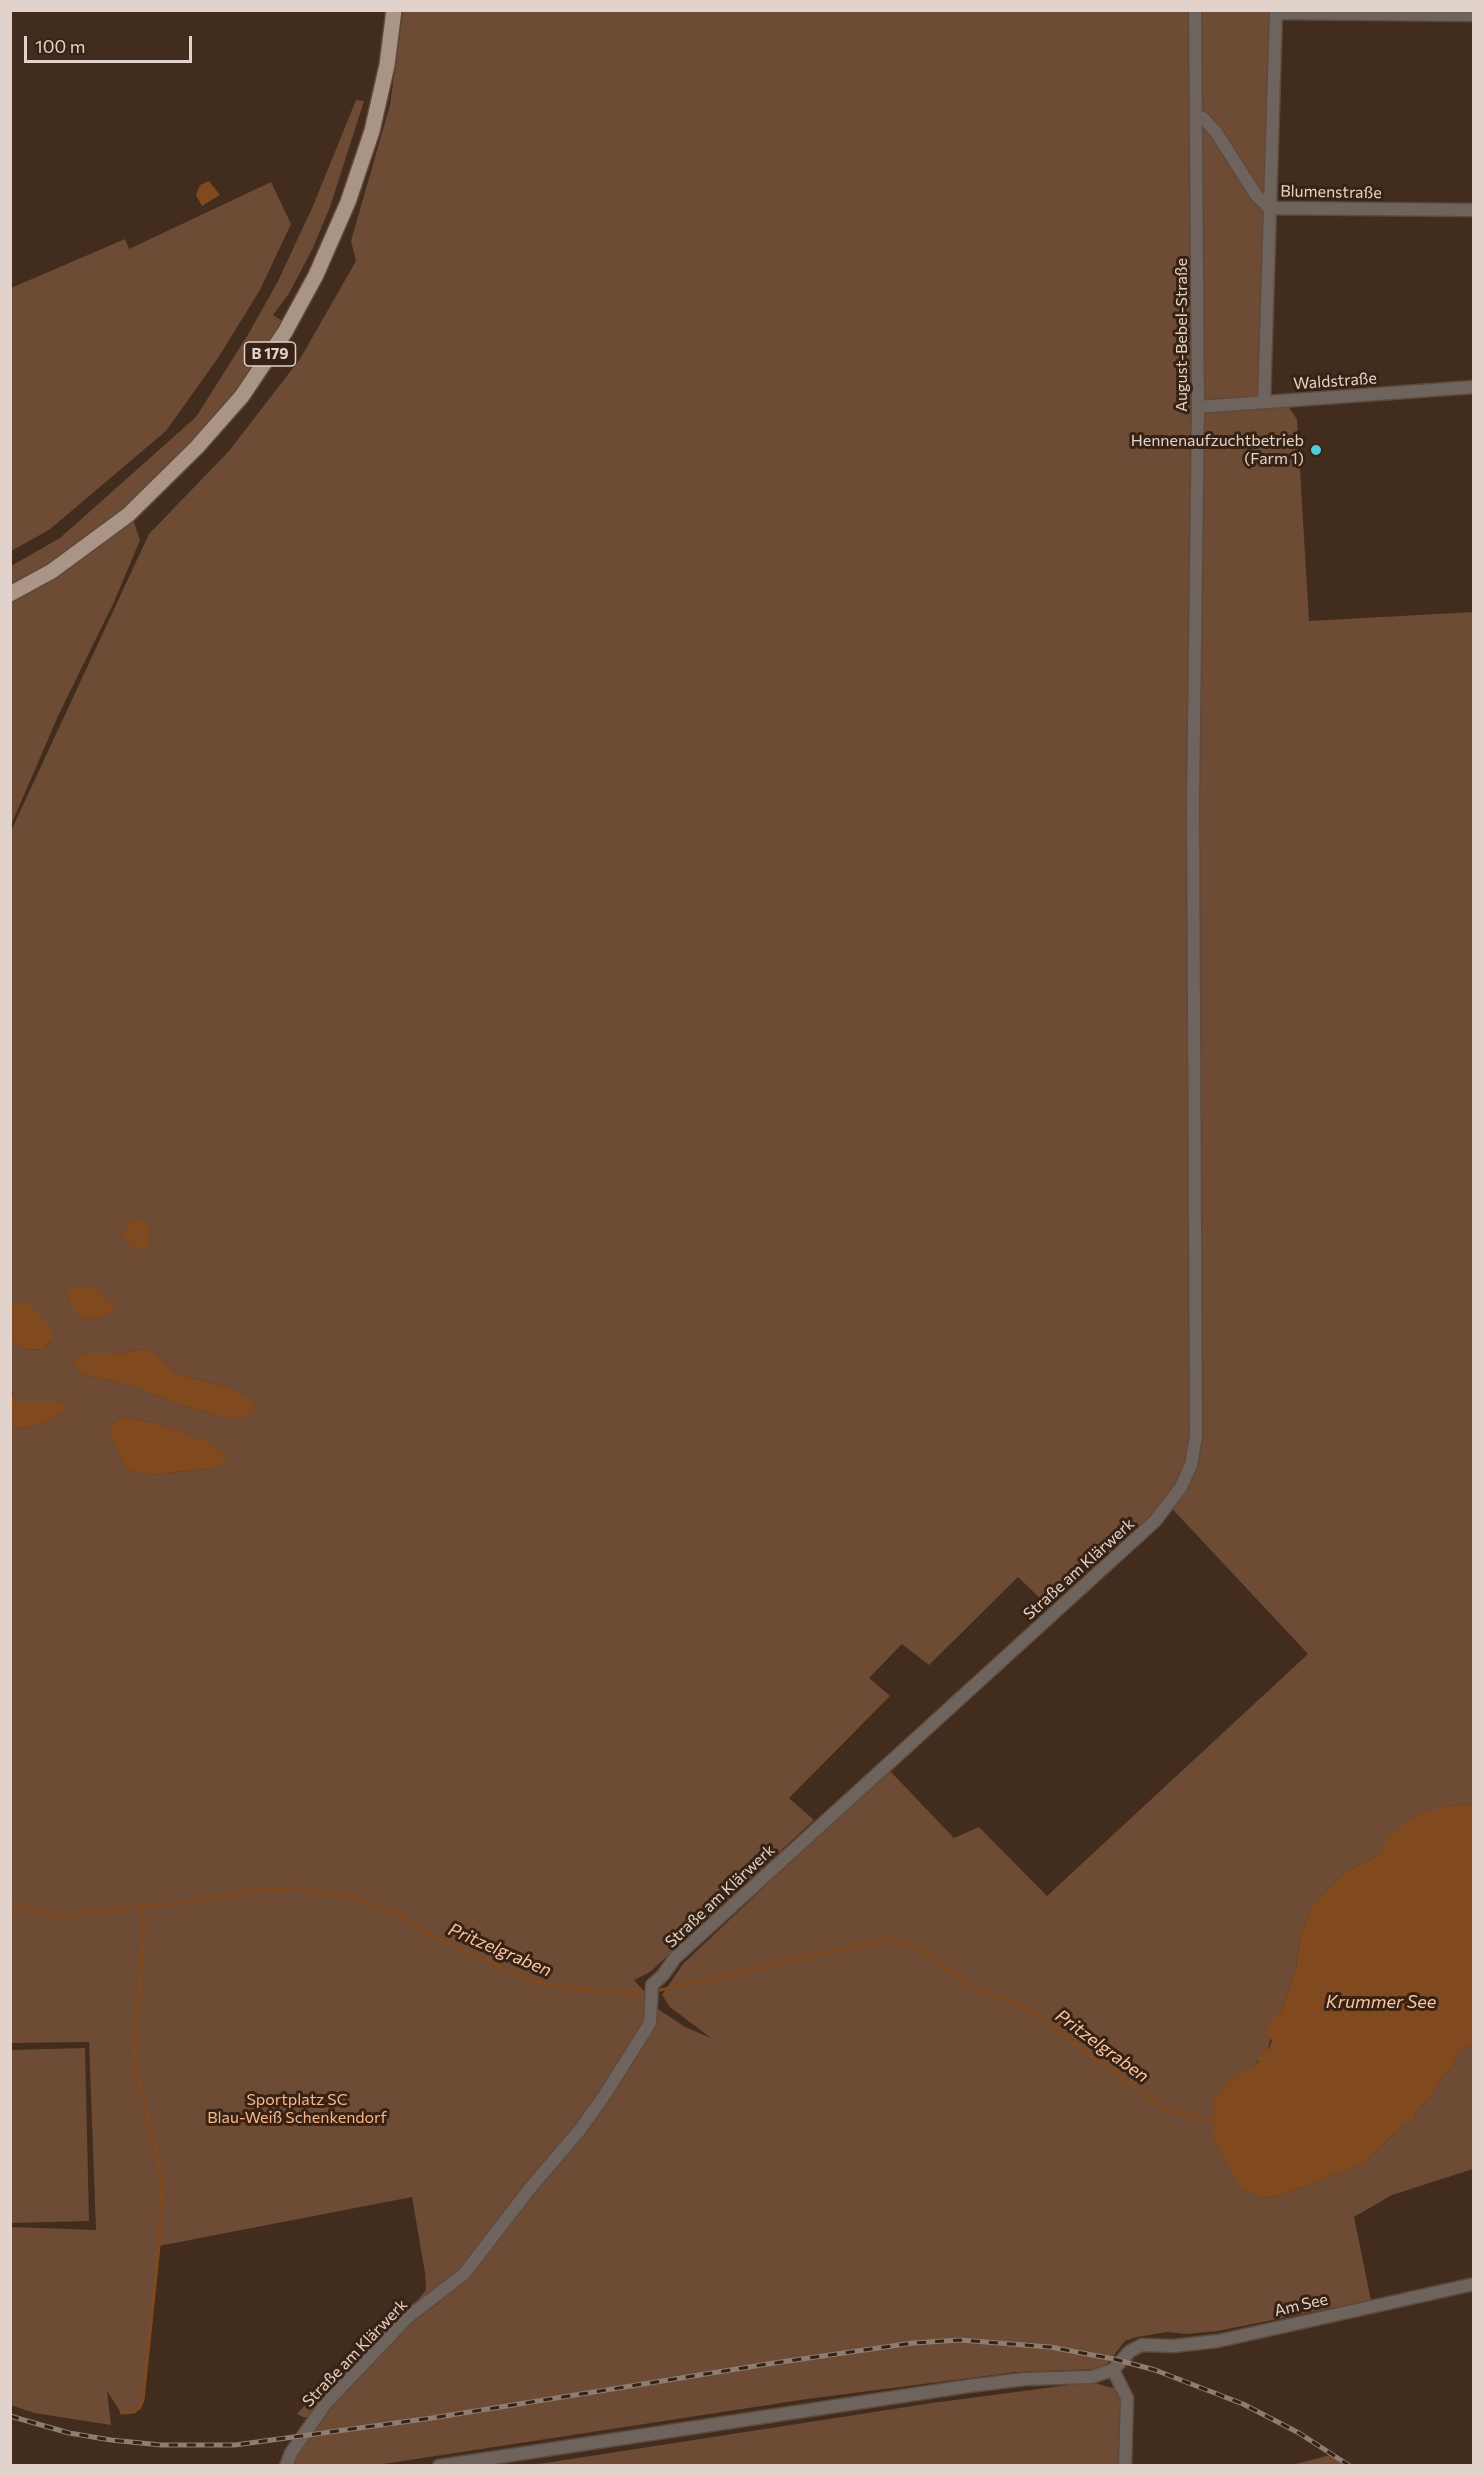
<!DOCTYPE html>
<meta charset="utf-8">
<style>
body{margin:0}
#map{position:relative;width:1484px;height:2476px;overflow:hidden;background:#412c1e;font-family:Commissioner,sans-serif}
canvas{display:block}
.frame{position:absolute;inset:0;border:12px solid #e1d3cb;pointer-events:none}
.scale{position:absolute;left:24px;top:36px;width:168px;height:27px;box-sizing:border-box;border:3px solid #e1d3cb;border-top:0;padding-left:8px;font-size:18px;line-height:21px;white-space:nowrap;color:#e1d3cb;-webkit-text-stroke:4px #372214;paint-order:stroke}
</style>
<div id="map">
<canvas width="1484" height="2476"></canvas>
<div class="frame"></div>
<div class="scale">100 m</div>
</div>
<script>
const g = document.querySelector('canvas').getContext('2d');
g.lineJoin = 'round';
function paint(path, color) {
  g.fillStyle = color;
  g.fill(path, 'evenodd');
}
function shape(rows) {
  const path = new Path2D();
  for (const r of rows) {
    path.moveTo(r[0], r[1]);
    for (let i = 2; i < r.length; i += 2) path.lineTo(r[i], r[i + 1]);
  }
  return path;
}
function strokePath(path, color, width, dash) {
  g.strokeStyle = color;
  g.lineWidth = width;
  g.lineCap = dash ? 'butt' : 'round';
  g.setLineDash(dash || []);
  g.stroke(path);
}
function write(font, color, halo, rows, align = 'center') {
  g.font = font + ' Commissioner,sans-serif';
  g.lineWidth = 6;
  g.setLineDash([]);
  g.textBaseline = 'middle';
  g.strokeStyle = halo;
  g.fillStyle = color;
  for (const [text, x, y, turn = 0] of rows) {
    g.save();
    g.translate(x, y);
    g.rotate((+turn || 0) * Math.PI / 180);
    g.textAlign = isNaN(turn) ? turn : align;
    if (halo) g.strokeText(text, 0, 0);
    g.fillText(text, 0, 0);
    g.restore();
  }
}
const green = shape([
 [403,11,1271,11,1262,398,1281,397,1297,419,1309,621,1474,612,1473,1804,1448,1806,1371,1860,1346,1871,1313,1905,1300,1937,1296,1969,1281,2012,1275,2015,1268,2050,1252,2068,1229,2080,1262,2198,1281,2195,1361,2165,1407,2122,1413,2121,1416,2113,1432,2094,1444,2074,1453,2067,1454,2058,1461,2048,1473,2044,1473,2169,1392,2195,1354,2217,1371,2300,1218,2331,1186,2334,1167,2332,1137,2337,1125,2341,1107,2364,1098,2369,1016,2372,807,2399,377,2465,290,2465,321,2418,303,2417,297,2414,352,2353,417,2301,426,2290,425,2273,412,2197,159,2246,143,2400,140,2407,134,2412,121,2413,107,2391,111,2425,34,2413,11,2405,11,2227,96,2230,89,2042,11,2043,11,1426,21,1429,49,1421,68,1408,60,1402,16,1402,11,1388,11,1342,27,1350,43,1349,52,1340,25,1302,11,1304,11,831,149,534,229,451,300,359,356,261,351,241,390,105],
 [66,1295,109,1314,95,1319,80,1318],
 [143,1349,154,1352,175,1373,229,1388,223,1417,181,1405,132,1386,85,1375,86,1354,114,1354],
 [125,1417,161,1425,213,1468,151,1475,126,1469,110,1434,114,1422],
 [1164,1500,1308,1654,1047,1896,979,1827,954,1838,890,1771,824,1830,683,1964,662,1995,670,2007,711,2038,685,2027,652,2005,650,1998,634,1980,650,1972,814,1820,789,1798,890,1696,869,1678,902,1644,929,1665,1018,1577,1046,1604,1086,1573,1150,1516],
 [356,100,364,101,330,207,312,250,288,295,273,315,284,322,238,389,211,423,128,505,64,554,11,588,11,566,60,538,196,417,249,333,278,281,313,206],
 [271,182,291,224,260,290,218,358,166,431,49,530,11,551,11,288,125,239,129,249],
 [133,519,140,540,114,602,58,716,11,825,11,604,90,552],
 [85,2048,89,2221,11,2223,11,2050],
 [1092,2382,1112,2388,1116,2386,1124,2411,1121,2465,526,2466,932,2403],
 [1330,2455,1344,2465,1292,2465]
]);
const water = shape([
 [209,181,220,195,202,206,196,195,200,185],
 [134,1217,147,1223,150,1234,147,1247,137,1249,129,1244,123,1234,126,1226],
 [70,1287,92,1287,117,1305,109,1314,95,1319,79,1318,66,1295],
 [25,1301,39,1314,51,1330,52,1340,43,1349,27,1350,11,1342,11,1304],
 [143,1349,154,1352,175,1373,229,1388,253,1401,254,1412,241,1417,223,1417,181,1405,132,1386,85,1375,76,1367,74,1359,86,1354,114,1354],
 [10,1388,16,1402,60,1402,69,1408,49,1421,21,1429,11,1426],
 [125,1417,161,1425,208,1442,227,1455,226,1461,213,1468,151,1475,126,1469,110,1434,114,1422],
 [1473,1804,1473,2044,1461,2048,1454,2058,1453,2067,1444,2074,1432,2094,1416,2113,1413,2121,1407,2122,1361,2165,1281,2195,1262,2198,1240,2186,1213,2137,1214,2098,1229,2080,1259,2062,1259,2052,1268,2050,1272,2041,1265,2031,1275,2015,1281,2012,1296,1969,1300,1937,1313,1905,1346,1871,1371,1860,1384,1850,1388,1836,1418,1815,1448,1806]
]);
const stream = shape([
 [10,1904,59,1916,190,1902,262,1890,298,1888,354,1898,400,1915,432,1936,520,1976,556,1987,639,1994,649,1992],
 [976,1989,1026,2008,1165,2109,1215,2122],
 [656,1991,887,1939,905,1943,917,1948,973,1987],
 [121,2413,134,2412,140,2407,143,2400,159,2246,162,2183,157,2153,134,2061,143,1944,143,1905]
]);
const minor = shape([
 [1276,13,1474,15],
 [1197,117,1203,118,1216,132,1256,195,1269,208,1474,210],
 [1264,402,1276,10],
 [1198,407,1474,387],
 [1113,2370,1127,2398,1125,2466],
 [286,2466,291,2453,326,2403,408,2317,464,2274,531,2187,579,2131,604,2096,650,2023,652,1985,663,1975,675,1958,1155,1521,1181,1487,1191,1465,1196,1436,1193,803,1198,407,1195,10],
 [439,2466,969,2386,1025,2379,1091,2377,1113,2370,1130,2351,1142,2345,1173,2346,1218,2341,1474,2284]
]);
const major = shape([
 [10,594,52,571,128,515,197,447,242,396,285,332,316,275,348,202,372,131,387,65,394,10]
]);
const rail = shape([
 [10,2416,69,2433,111,2440,161,2445,235,2445,432,2418,774,2363,913,2343,960,2340,1050,2347,1114,2359,1155,2370,1243,2404,1299,2433,1350,2466]
]);
const markers = [
 [1316,450,6,"#52cbd8"]
];
const shields = [
 [270,354,51]
];
const shieldNames = [
 ["B 179",270,354]
];
const streetNames = [
 ["Blumenstraße",1331,192,1],
 ["August-Bebel-Straße",1182,335,-90],
 ["Waldstraße",1335,381,-4],
 ["Straße am Klärwerk",1079,1569,-42],
 ["Straße am Klärwerk",720,1896,-43],
 ["Am See",1301,2305,-13],
 ["Straße am Klärwerk",355,2353,-46]
];
const poiNames = [
 ["Hennenaufzuchtbetrieb",1304,441],
 ["(Farm 1)",1304,459]
];
const parkNames = [
 ["Sportplatz SC",297,2100],
 ["Blau-Weiß Schenkendorf",297,2118]
];
const waterNames = [
 ["Pritzelgraben",500,1950,23],
 ["Krummer See",1381,2002],
 ["Pritzelgraben",1102,2046,36]
];
paint(green, '#6e4b34');
paint(water, '#81491e');
strokePath(stream, '#81491e', 3);
strokePath(minor, '#5e4a3d', 15);
strokePath(major, '#5e4a3d', 18);
strokePath(minor, '#6e635d', 12);
strokePath(major, '#aa9486', 15);
strokePath(rail, '#8e7d72', 5);
strokePath(rail, '#372214', 3, [9]);
for (const [x, y, r, color] of markers) {
  const dot = new Path2D();
  dot.arc(x, y, r, 0, 2 * Math.PI);
  g.fillStyle = color;
  g.fill(dot);
  strokePath(dot, '#372214', 2);
}
for (const [x, y, w] of shields) {
  const box = new Path2D();
  box.roundRect(x - w / 2, y - 12, w, 24, 4.5);
  g.fillStyle = '#372214';
  g.fill(box);
  strokePath(box, '#e1d3cb', 1.5);
}
write('bold 15px', '#e1d3cb', null, shieldNames);
write('16px', '#e1d3cb', '#372214', streetNames);
write('16px', '#e1d3cb', '#372214', poiNames, 'right');
write('16px', '#fab688', '#372214', parkNames);
write('italic 18px', '#f9c5a3', '#372214', waterNames);
</script>
